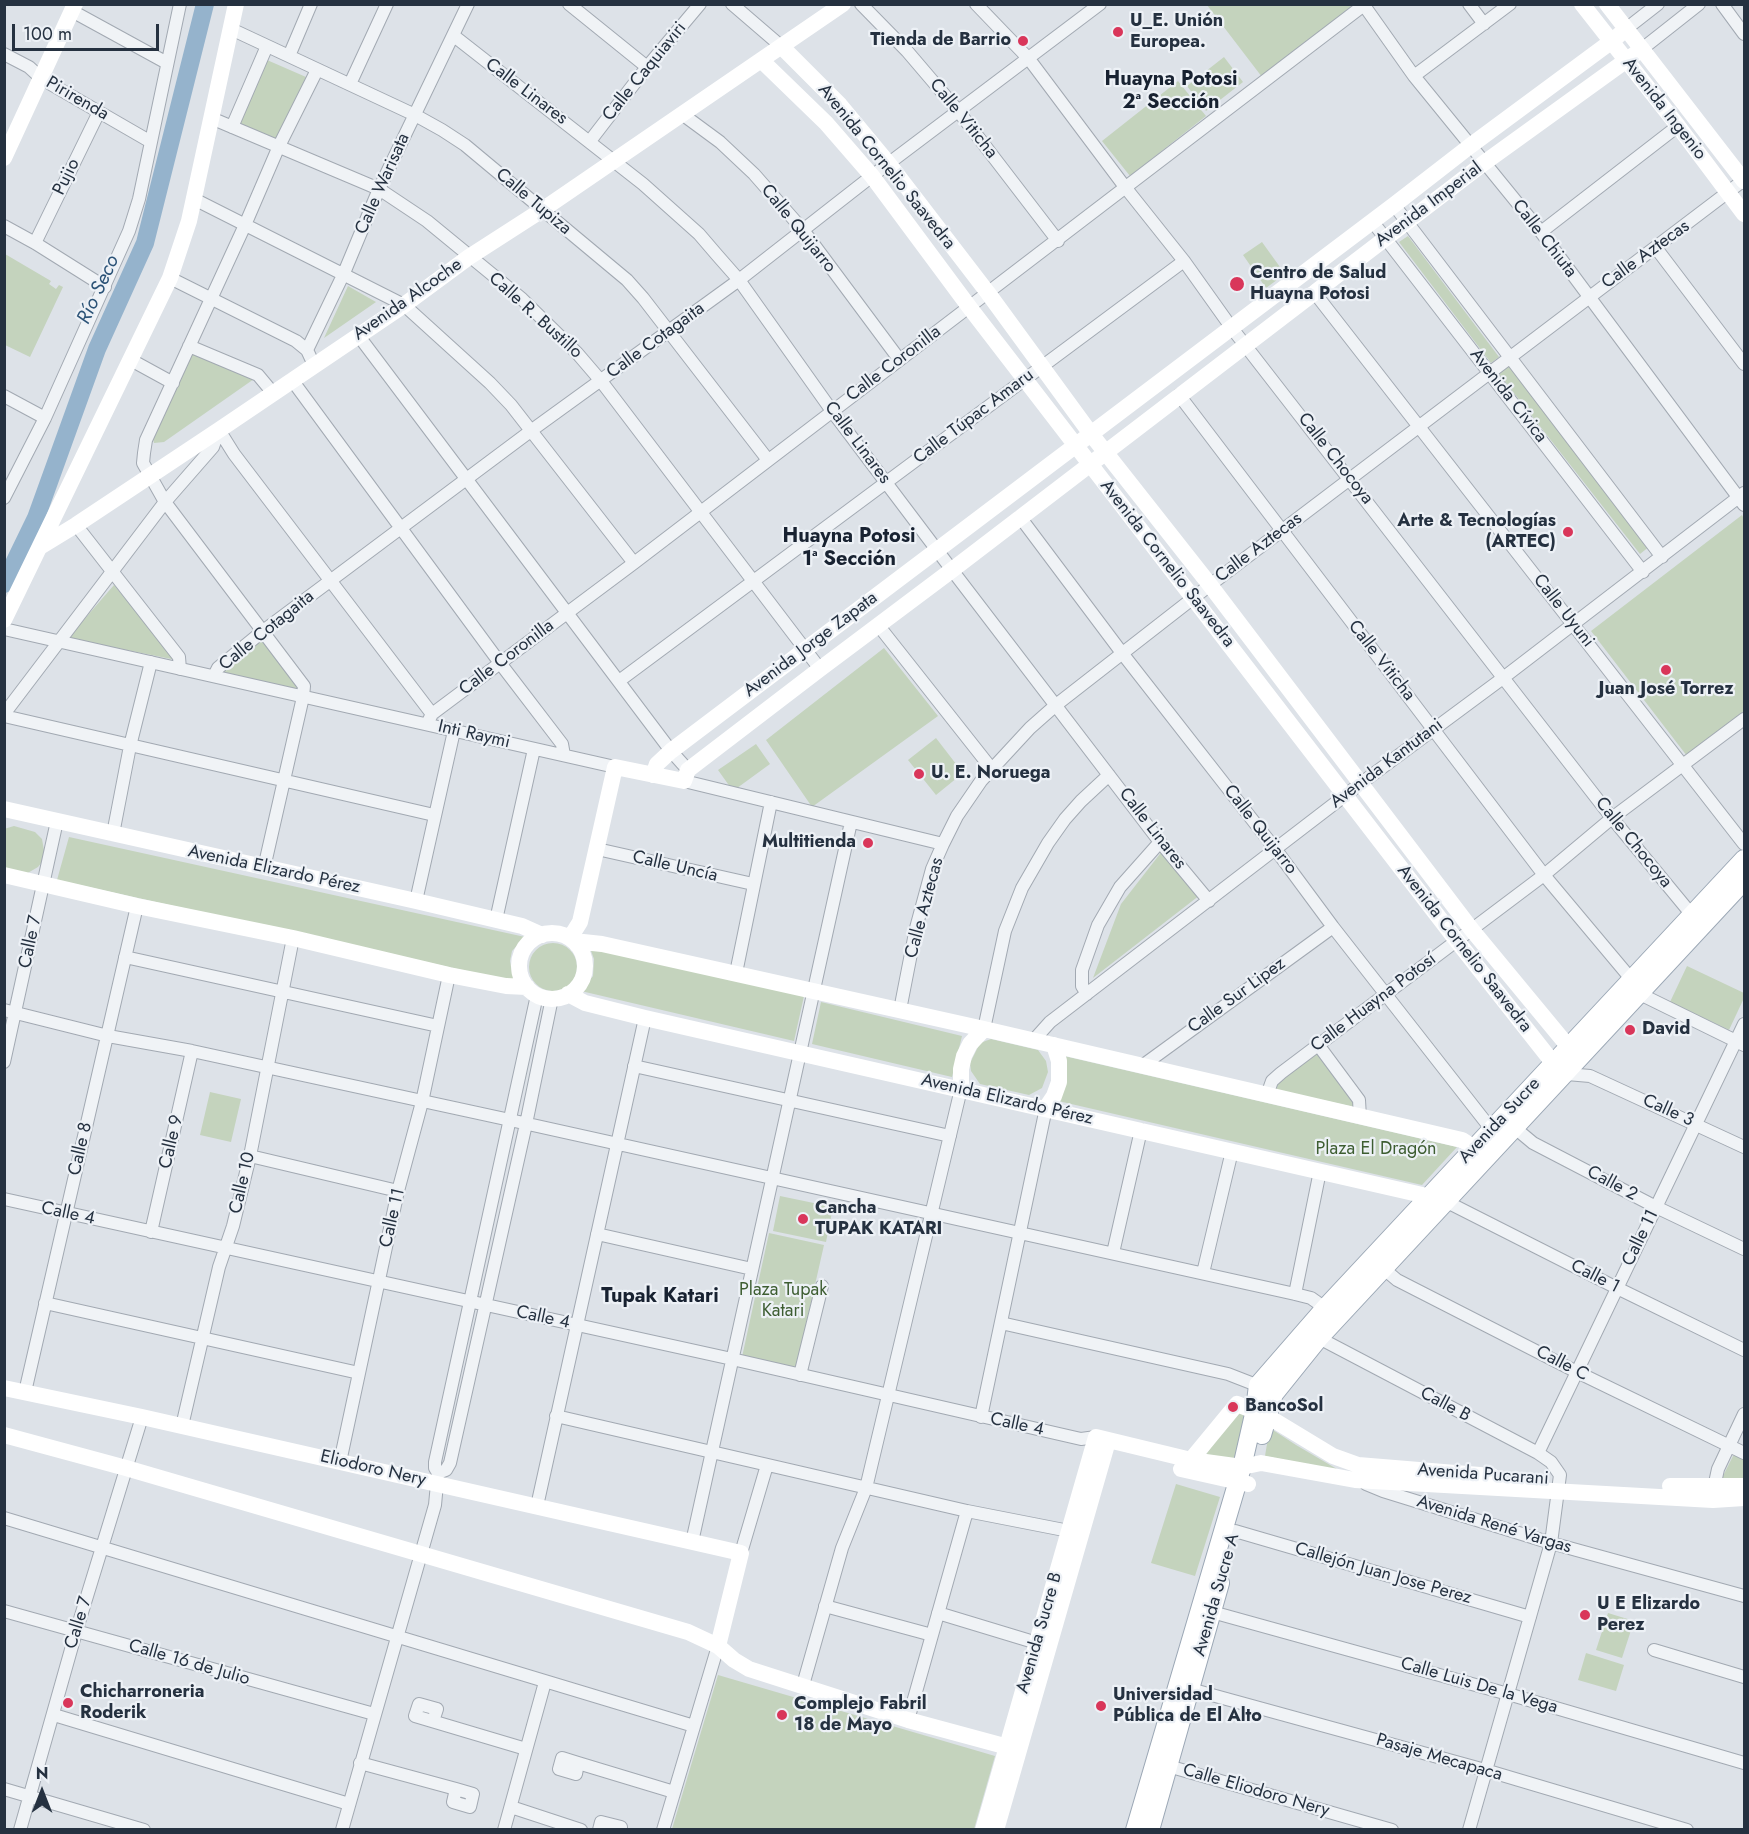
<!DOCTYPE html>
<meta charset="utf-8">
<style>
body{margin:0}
#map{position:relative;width:1749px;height:1834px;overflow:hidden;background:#dde2e8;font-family:Jost,sans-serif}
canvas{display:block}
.frame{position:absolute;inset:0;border:6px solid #253140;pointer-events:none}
.north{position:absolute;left:12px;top:1762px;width:60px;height:60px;-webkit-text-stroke:4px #edf1f6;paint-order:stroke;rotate:0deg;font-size:16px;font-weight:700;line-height:24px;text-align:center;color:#253140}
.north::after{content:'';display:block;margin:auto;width:21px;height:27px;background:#253140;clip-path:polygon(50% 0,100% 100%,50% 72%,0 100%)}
.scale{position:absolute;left:12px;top:24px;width:147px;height:27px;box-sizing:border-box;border:3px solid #253140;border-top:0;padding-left:8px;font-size:18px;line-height:21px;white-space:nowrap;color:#253140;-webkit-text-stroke:4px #edf1f6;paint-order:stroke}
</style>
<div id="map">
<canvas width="1749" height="1834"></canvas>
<div class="frame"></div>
<div class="north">N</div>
<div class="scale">100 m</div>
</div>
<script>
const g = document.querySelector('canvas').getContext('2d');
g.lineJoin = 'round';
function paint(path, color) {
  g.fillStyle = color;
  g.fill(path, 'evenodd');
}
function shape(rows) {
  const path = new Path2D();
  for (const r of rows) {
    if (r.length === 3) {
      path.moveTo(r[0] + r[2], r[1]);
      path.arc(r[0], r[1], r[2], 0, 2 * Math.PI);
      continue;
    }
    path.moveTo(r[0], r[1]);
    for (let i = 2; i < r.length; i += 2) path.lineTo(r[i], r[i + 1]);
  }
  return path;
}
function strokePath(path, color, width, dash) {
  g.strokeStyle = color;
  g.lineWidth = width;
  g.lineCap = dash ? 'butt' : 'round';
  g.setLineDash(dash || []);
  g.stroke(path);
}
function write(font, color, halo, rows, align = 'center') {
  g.font = font + ' Jost,sans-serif';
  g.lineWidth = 4.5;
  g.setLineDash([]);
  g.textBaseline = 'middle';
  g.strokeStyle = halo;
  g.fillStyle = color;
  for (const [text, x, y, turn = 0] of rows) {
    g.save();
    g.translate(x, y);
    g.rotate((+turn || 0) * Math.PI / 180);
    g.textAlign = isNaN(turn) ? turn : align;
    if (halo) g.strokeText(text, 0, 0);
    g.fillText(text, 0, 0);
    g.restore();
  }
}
const green = shape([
 [1354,4,1262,77,1207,5],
 [1224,57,1243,82,1206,111,1187,86],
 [267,60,306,77,276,143,238,125],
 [1178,81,1206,116,1130,176,1102,141],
 [1408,236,1499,357,1491,363,1399,242],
 [1262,242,1285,274,1266,288,1243,255],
 [5,254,51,281,49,284,56,289,59,285,63,287,30,357,5,345],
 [348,286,376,302,324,338],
 [194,351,254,379,164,442,154,443,153,439],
 [1509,366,1650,546,1640,554,1499,374],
 [1742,515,1744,519,1744,711,1687,756,1591,631],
 [114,585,176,660,68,638],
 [262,639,302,691,218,672],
 [884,648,938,716,812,807,766,740],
 [936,738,963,773,936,795,908,760],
 [756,744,770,764,733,791,718,770],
 [14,826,35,832,42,839,45,856,42,862,38,867,26,874,5,869,4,829],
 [69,837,525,937,512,951,510,961,512,973,516,982,57,880],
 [1163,850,1200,895,1093,978,1121,904],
 [553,967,24],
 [590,948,804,996,794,1041,581,991,593,976,594,959],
 [1687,966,1744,993,1744,998,1729,1030,1670,1002],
 [821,1002,962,1036,952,1077,812,1044],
 [991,1039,1038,1050,1046,1061,1048,1072,1042,1088,1029,1095,980,1084,971,1071,970,1063,980,1043],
 [1315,1055,1319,1055,1359,1108,1276,1090,1275,1085],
 [1064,1056,1457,1147,1422,1185,1270,1150,1054,1100],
 [210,1092,241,1099,231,1142,200,1135],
 [780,1196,833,1207,826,1242,773,1231],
 [769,1233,824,1245,796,1369,742,1357],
 [1237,1412,1246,1413,1237,1459,1204,1457],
 [1273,1430,1296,1445,1342,1472,1265,1456,1269,1432],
 [1735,1455,1744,1459,1744,1482,1722,1478,1733,1456],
 [1176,1484,1220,1497,1195,1576,1151,1563],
 [1608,1613,1634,1621,1622,1658,1596,1650],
 [1586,1653,1624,1665,1616,1691,1578,1680],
 [718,1675,995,1756,974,1829,672,1829]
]);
const river = shape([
 [4,584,36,518,97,349,145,243,205,4]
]);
const street = shape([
 [569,4,647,67],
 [732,4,782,47],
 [861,4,907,51,959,112,1058,241],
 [976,4,1029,59,1125,187,1184,261,1231,327,1612,818,1692,915],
 [1363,4,1414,76,1541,232,1744,505],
 [1469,4,1484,24],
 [1722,4,1744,34],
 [72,11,167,63],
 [231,29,415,115,442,130,465,145,627,280,643,298,768,460],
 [1626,29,1658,4],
 [454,36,643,184,699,234,717,255,739,280,832,411,952,570,1160,842,1209,901],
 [1642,49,1699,4],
 [4,54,29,67,42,79,151,142],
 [289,56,311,4],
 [1414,76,1510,4],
 [350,84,387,4],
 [682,114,720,142,754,174,803,230,899,359],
 [211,118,379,189,427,221,522,299,577,353,601,381,820,669],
 [232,127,267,46],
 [590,141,647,67,700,4],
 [194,199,404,305,490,383,511,405,634,563],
 [1394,205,1662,557],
 [1372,221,1643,572],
 [4,226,35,243,105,287],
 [1541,232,1678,126],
 [35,243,99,112],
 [1656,248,1744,364],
 [170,278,296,341,307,350],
 [1314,292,1744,844],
 [358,335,671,751,688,770],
 [189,346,258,375,273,393],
 [131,360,173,383],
 [314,365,307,350,344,273,379,189,468,4],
 [292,380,500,663,562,744,564,755],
 [1179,395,1544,875,1632,980,1640,994,1744,1045],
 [4,396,45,418],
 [219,430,234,454,432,714],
 [4,498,45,418,129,231,139,199,180,4],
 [1020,517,1122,653,1276,850,1333,927,1495,1134],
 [76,525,179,657,180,669],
 [878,625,991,768],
 [4,629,615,767],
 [214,676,218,668,263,631,532,430,739,280,872,176,1100,4],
 [619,681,1184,261],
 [4,714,165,502,213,447,219,430],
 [4,716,434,815],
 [427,724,432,714,634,563,1364,5],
 [684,781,943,844],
 [113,834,130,746,151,662],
 [597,849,753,884],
 [264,868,303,697,304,686,165,502,143,463,144,453,146,440,245,225,279,146,317,70],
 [416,901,454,731],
 [496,920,534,749],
 [125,957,438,1026],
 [736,973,771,802],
 [1087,994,1082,986,1082,970,1098,925,1120,887,1160,842],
 [4,1010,108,1036,192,1051,510,1120,1295,1294,1311,1298,1325,1308],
 [900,1010,916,928,932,869,943,844,957,816,981,781,1030,728,1056,705,1210,585,1744,180],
 [984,1029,1005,931,1022,888,1048,843,1065,819,1081,801,1109,775],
 [1033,1041,1050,1022,1360,784,1503,678,1744,493],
 [1319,1046,1359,1100,1360,1117],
 [4,1062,57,821],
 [634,1066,950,1136],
 [1142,1066,1333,927],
 [1567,1074,1590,1076,1744,1147],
 [1267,1095,1272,1081,1281,1073,1544,875,1612,818,1744,719],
 [1515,1128,1533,1143,1656,1207,1744,1249],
 [250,1156,398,1191],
 [4,1199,732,1359,1081,1439,1096,1437],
 [1447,1202,1617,1288,1744,1350],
 [151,1232,192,1051],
 [597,1234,752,1269],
 [1113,1253,1141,1130],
 [1384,1269,1397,1280,1577,1372,1744,1453],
 [1203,1273,1232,1151],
 [1295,1294,1320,1171],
 [45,1303,359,1373],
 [1001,1323,1228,1374,1264,1388],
 [1319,1338,1538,1453,1551,1462,1560,1475,1551,1543,1469,1830],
 [800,1375,822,1286],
 [25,1392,137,906],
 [556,1416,967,1511,1069,1531],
 [981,1417,1046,1108],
 [182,1426,219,1267,233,1226,250,1156,293,938],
 [1538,1453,1744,1024],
 [340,1462,398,1191,422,1102,449,975],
 [438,1473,446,1470,450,1463,526,1124,552,998],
 [1366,1484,1383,1491,1551,1543,1744,1596],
 [1713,1492,1718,1469,1744,1414],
 [537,1506,645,1018],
 [4,1518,694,1726],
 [1235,1531,1530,1617],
 [692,1542,851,822],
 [741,1553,767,1465],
 [825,1606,932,1635],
 [4,1611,374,1714],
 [1212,1612,1508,1694,1744,1763],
 [938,1613,1037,1643],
 [1654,1650,1744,1677],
 [803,1685,842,1548,866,1488,961,1089],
 [1190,1689,1485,1770,1687,1830],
 [54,1715,349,1804],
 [908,1720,967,1511],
 [433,1721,437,1709,419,1704,415,1716,526,1749],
 [360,1763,456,1789,473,1794,470,1807,453,1802,456,1789],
 [578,1763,576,1774,559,1769,562,1758,578,1763,674,1792],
 [1161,1764,1392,1830],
 [4,1789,144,1830],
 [511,1807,581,1830],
 [20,1830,76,1632,142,1417],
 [342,1830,435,1505,438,1473,435,1468,435,1462,537,995],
 [504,1830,545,1682],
 [599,1830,601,1822,621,1827,620,1830],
 [663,1830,718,1646]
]);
const secondary = shape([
 [1582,4,1678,126,1744,214],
 [1607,4,1744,181],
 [782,47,840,105,889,164,988,293,1091,434,1210,585,1472,930,1577,1057],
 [761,60,826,123,872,176,970,308,1457,941,1554,1064,1564,1071],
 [4,158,75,4],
 [40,547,76,525,219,430,404,305,469,257,542,210,843,4],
 [4,620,170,278,189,221,236,4],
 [653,775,657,764,671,751,1394,205,1470,146,1612,41,1626,29],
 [4,809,416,901,522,926,542,935],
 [4,875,137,906,293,938,449,975,506,986,527,987],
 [552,966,33],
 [570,938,580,922,615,767,684,781,688,770,820,669,952,570,1484,163,1642,49],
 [577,945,583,942,602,944,984,1029,1462,1140,1485,1155],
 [568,994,585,1003,645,1018,1440,1199],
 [961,1089,961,1069,964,1056,970,1044,984,1029],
 [1046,1108,1054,1096,1059,1082,1059,1061,1054,1045],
 [4,1388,142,1417,741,1553,718,1646],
 [4,1435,126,1468,688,1632,718,1646,734,1660,749,1669,908,1720,1019,1750],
 [1185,1467,1237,1404,1267,1416,1333,1456,1358,1465,1492,1476],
 [1181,1469,1248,1484],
 [1670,1486,1744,1486],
 [983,1830,1096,1437,1191,1460,1242,1467,1261,1463,1355,1480,1713,1500,1744,1498],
 [996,1830,1108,1441]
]);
const primary = shape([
 [1262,1435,1274,1394,1319,1338,1744,881],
 [1135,1830,1242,1467,1255,1410,1258,1385,1325,1308,1744,859],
 [1150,1830,1220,1583]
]);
const markers = [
 [1118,32,6,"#d9365a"],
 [1023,41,6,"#d9365a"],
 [1237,284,8,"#d9365a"],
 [1568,532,6,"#d9365a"],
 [1666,670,6,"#d9365a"],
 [919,774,6,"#d9365a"],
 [868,843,6,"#d9365a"],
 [1630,1030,6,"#d9365a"],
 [803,1219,6,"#d9365a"],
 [1233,1407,6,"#d9365a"],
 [1585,1615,6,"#d9365a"],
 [68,1703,6,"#d9365a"],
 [1101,1706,6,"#d9365a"],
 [782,1715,6,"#d9365a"]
];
const poiNames = [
 ["U_E. Unión",1130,22],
 ["Europea.",1130,43],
 ["Tienda de Barrio",1011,41,"right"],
 ["Centro de Salud",1250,274],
 ["Huayna Potosi",1250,295],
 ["Arte & Tecnologías",1556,522,"right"],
 ["(ARTEC)",1556,543,"right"],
 ["Juan José Torrez",1666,690,"center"],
 ["U. E. Noruega",931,774],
 ["Multitienda",856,843,"right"],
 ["David",1642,1030],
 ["Cancha",815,1209],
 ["TUPAK KATARI",815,1230],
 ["BancoSol",1245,1407],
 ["U E Elizardo",1597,1605],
 ["Perez",1597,1626],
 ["Chicharroneria",80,1693],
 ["Roderik",80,1714],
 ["Universidad",1113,1696],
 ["Pública de El Alto",1113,1717],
 ["Complejo Fabril",794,1705],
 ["18 de Mayo",794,1726]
];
const streetNames = [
 ["Calle Caquiaviri",645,72,-51],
 ["Calle Linares",526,92,37],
 ["Pirirenda",77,99,30],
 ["Avenida Ingenio",1664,109,52],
 ["Calle Viticha",963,119,51],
 ["Avenida Cornelio Saavedra",886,167,51],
 ["Pujio",67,177,-64],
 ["Calle Warisata",383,184,-66],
 ["Calle Tupiza",533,202,40],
 ["Avenida Imperial",1429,205,-37],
 ["Calle Quijarro",798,229,51],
 ["Calle Chiuta",1544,239,52],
 ["Calle Aztecas",1646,255,-36],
 ["Avenida Alcoche",408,300,-35],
 ["Calle R. Bustillo",535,316,42],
 ["Calle Cotagaita",656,341,-36],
 ["Calle Coronilla",894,364,-37],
 ["Avenida Cívica",1508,396,52],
 ["Calle Túpac Amaru",974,417,-37],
 ["Calle Linares",857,443,53],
 ["Calle Chocoya",1335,459,52],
 ["Calle Aztecas",1259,548,-37],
 ["Avenida Cornelio Saavedra",1167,564,52],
 ["Calle Uyuni",1563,611,52],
 ["Calle Cotagaita",267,631,-39],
 ["Avenida Jorge Zapata",811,645,-37],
 ["Calle Coronilla",507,658,-37],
 ["Calle Viticha",1381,661,52],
 ["Inti Raymi",474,735,13],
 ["Avenida Kantutani",1387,764,-37],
 ["Calle Linares",1152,829,52],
 ["Calle Quijarro",1260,830,52],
 ["Calle Chocoya",1633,843,51],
 ["Calle Uncía",675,867,13],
 ["Avenida Elizardo Pérez",274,870,12],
 ["Calle Aztecas",925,908,-75],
 ["Calle 7",31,942,-78],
 ["Avenida Cornelio Saavedra",1464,949,52],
 ["Calle Sur Lipez",1237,996,-36],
 ["Calle Huayna Potosí",1374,1003,-37],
 ["Avenida Elizardo Pérez",1007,1100,13],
 ["Calle 3",1668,1111,24],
 ["Avenida Sucre",1500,1121,-47],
 ["Calle 9",172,1142,-77],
 ["Calle 8",81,1149,-77],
 ["Calle 10",243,1183,-77],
 ["Calle 2",1612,1184,28],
 ["Calle 4",68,1214,12],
 ["Calle 11",393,1218,-77],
 ["Calle 11",1641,1238,-64],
 ["Calle 1",1595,1277,27],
 ["Calle 4",543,1318,12],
 ["Calle C",1562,1364,27],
 ["Calle B",1445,1405,28],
 ["Calle 4",1017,1425,12],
 ["Eliodoro Nery",373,1469,13],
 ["Avenida Pucarani",1483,1475,4],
 ["Avenida René Vargas",1494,1525,17],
 ["Callejón Juan Jose Perez",1383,1574,16],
 ["Avenida Sucre A",1217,1595,-74],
 ["Calle 7",79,1623,-73],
 ["Avenida Sucre B",1040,1633,-74],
 ["Calle 16 de Julio",189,1663,16],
 ["Calle Luis De la Vega",1479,1686,16],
 ["Pasaje Mecapaca",1439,1758,16],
 ["Calle Eliodoro Nery",1256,1791,16]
];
const parkNames = [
 ["Plaza El Dragón",1376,1150],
 ["Plaza Tupak",783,1291],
 ["Katari",783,1312]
];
const neighbourhoodNames = [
 ["Huayna Potosi",1171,80],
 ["2ª Sección",1171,103],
 ["Huayna Potosi",849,537],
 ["1ª Sección",849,560],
 ["Tupak Katari",660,1297]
];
const waterNames = [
 ["Río Seco",99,290,-65]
];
paint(green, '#c4d3bd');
strokePath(river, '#95b3cc', 18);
strokePath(street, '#a2a9b2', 14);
strokePath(primary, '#9ba7b5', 20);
strokePath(street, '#f0f3f6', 12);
strokePath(secondary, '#fff', 16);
strokePath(primary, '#fff', 18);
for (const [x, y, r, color] of markers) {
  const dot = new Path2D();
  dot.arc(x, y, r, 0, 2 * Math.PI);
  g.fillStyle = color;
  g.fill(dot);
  strokePath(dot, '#edf1f6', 2);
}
write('bold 18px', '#253140', '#edf1f6', poiNames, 'left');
write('18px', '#253140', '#edf1f6', streetNames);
write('18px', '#3d5d31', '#edf1f6', parkNames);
write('bold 20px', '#182231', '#edf1f6', neighbourhoodNames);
write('italic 20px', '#2c5377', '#edf1f6', waterNames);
</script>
